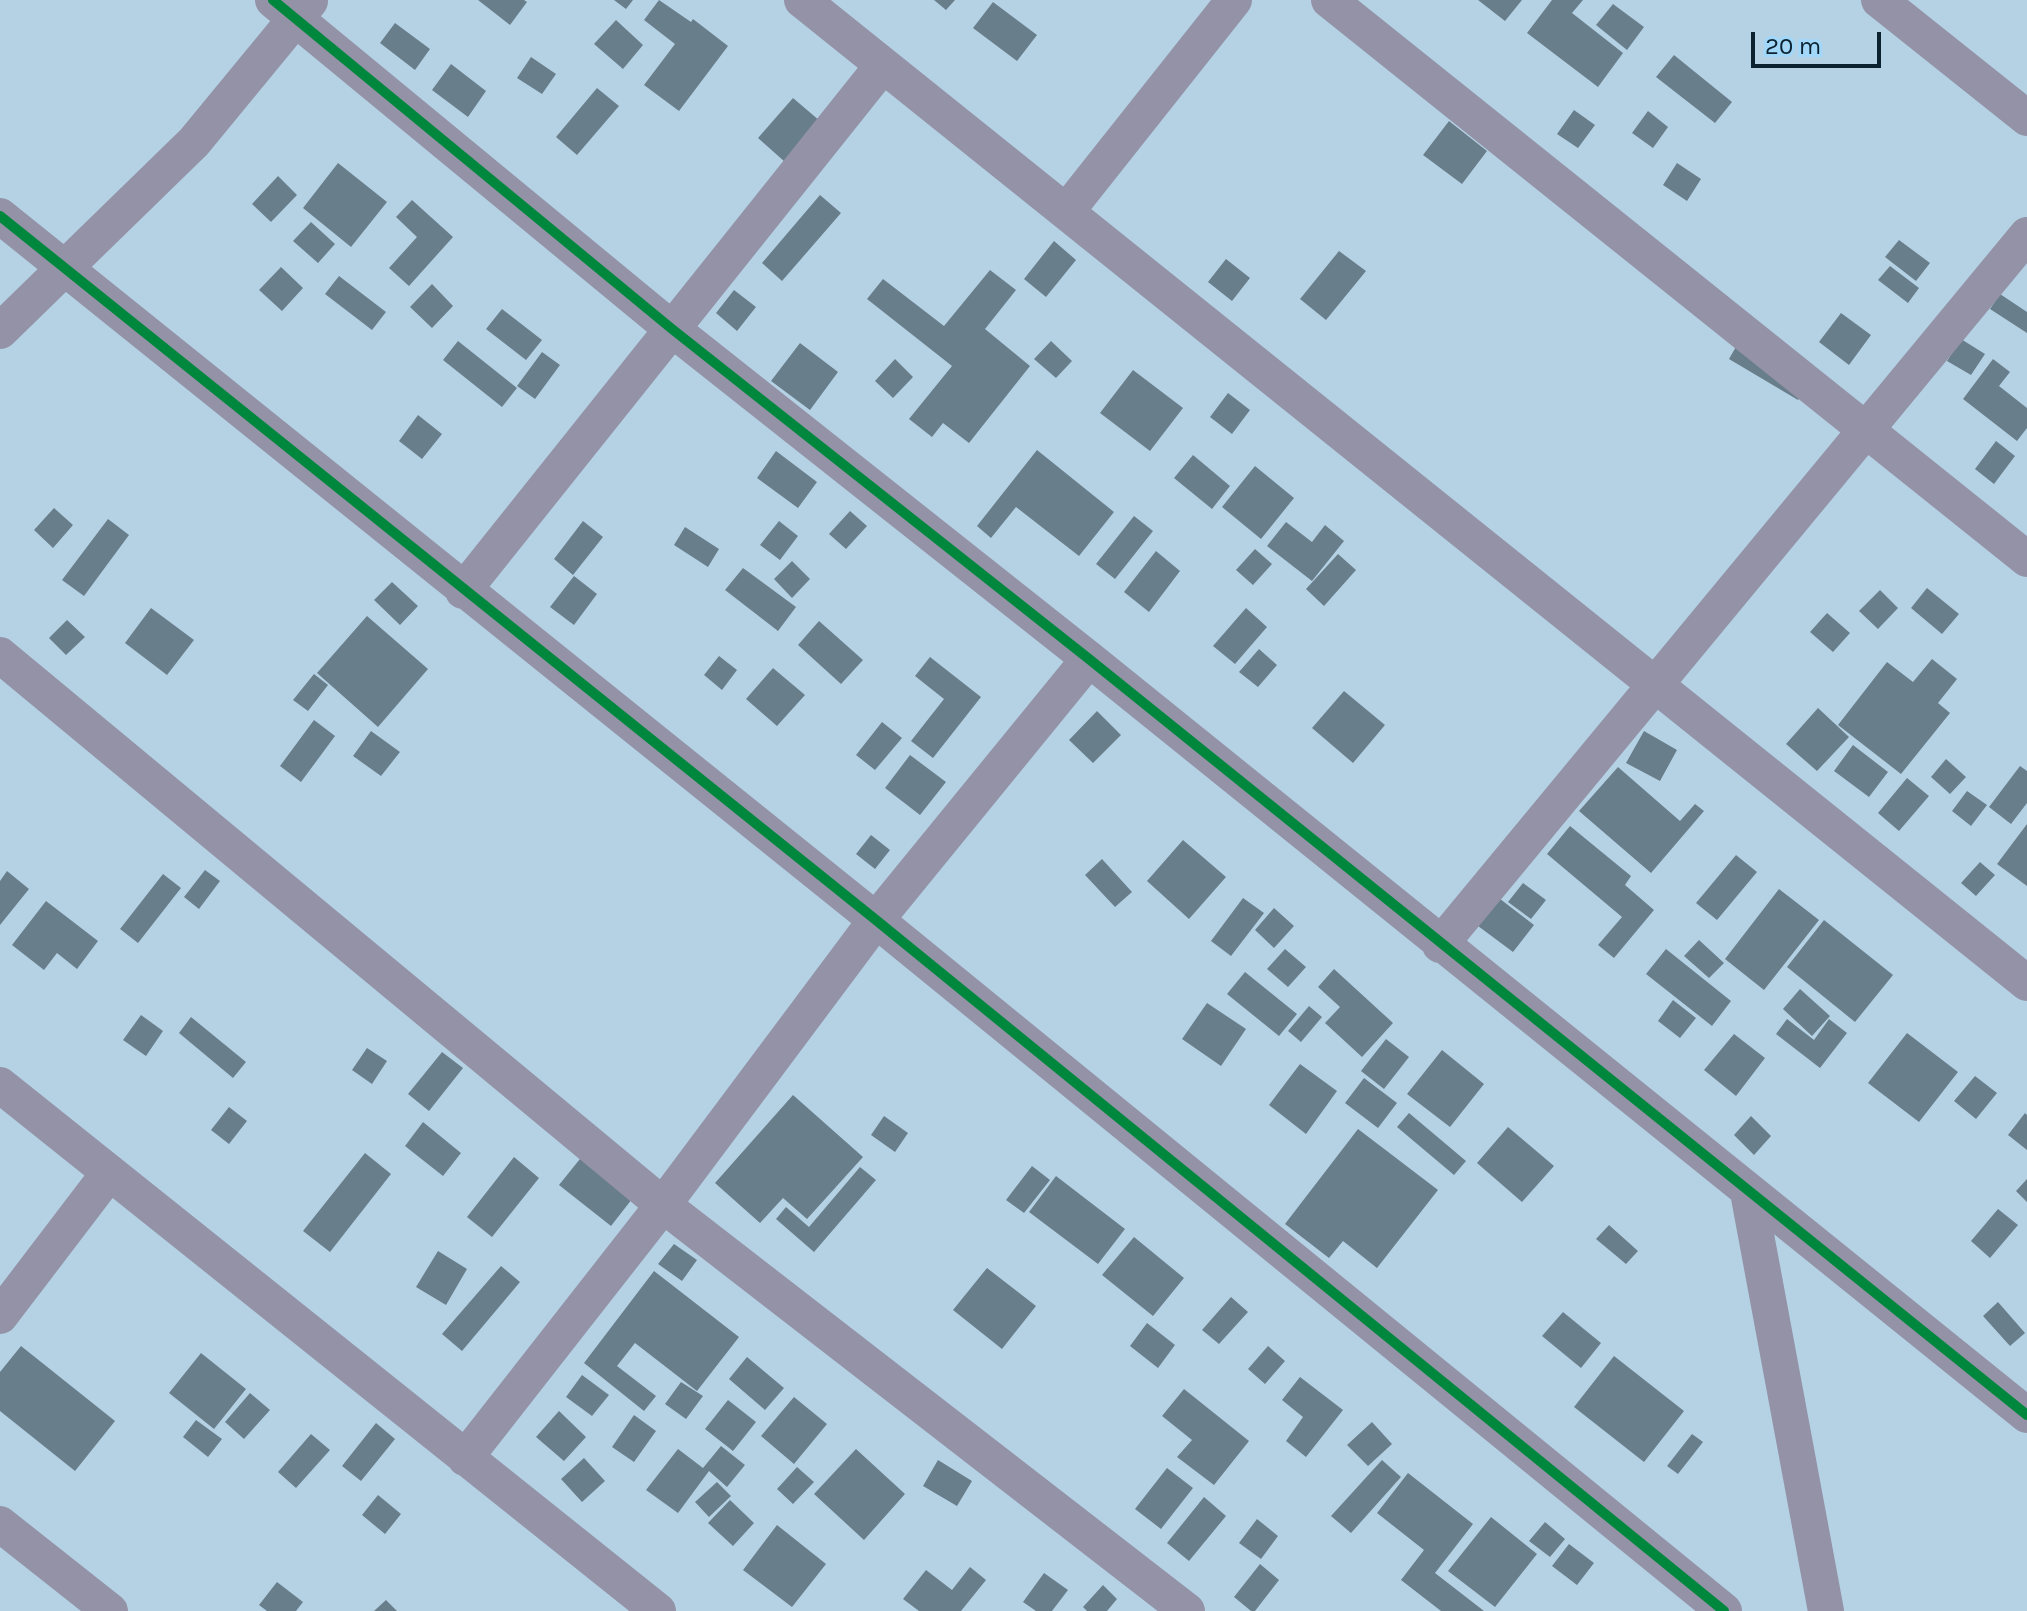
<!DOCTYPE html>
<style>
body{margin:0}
#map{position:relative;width:2027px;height:1611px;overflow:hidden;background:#b5d2e5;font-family:Karla,sans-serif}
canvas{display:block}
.scale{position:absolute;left:1751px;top:32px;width:130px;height:36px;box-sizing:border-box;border:4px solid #0c222f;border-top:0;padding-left:10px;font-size:24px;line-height:28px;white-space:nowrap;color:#0c222f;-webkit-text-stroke:6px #a1d7f9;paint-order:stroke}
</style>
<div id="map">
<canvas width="2027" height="1611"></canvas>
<div class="scale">20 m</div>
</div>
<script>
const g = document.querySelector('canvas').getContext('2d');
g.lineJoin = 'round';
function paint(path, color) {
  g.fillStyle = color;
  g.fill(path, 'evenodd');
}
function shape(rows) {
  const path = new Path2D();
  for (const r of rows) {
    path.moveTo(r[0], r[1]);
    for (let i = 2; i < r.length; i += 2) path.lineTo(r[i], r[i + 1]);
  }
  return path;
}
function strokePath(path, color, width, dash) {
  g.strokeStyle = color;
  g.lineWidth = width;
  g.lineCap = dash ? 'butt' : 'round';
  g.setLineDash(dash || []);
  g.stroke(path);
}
const building = shape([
 [478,0,524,0,527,2,510,25],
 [614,0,633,0,626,9],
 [659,0,691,22,693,19,728,46,679,111,644,85,675,44,644,20],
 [934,0,955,0,946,10],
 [1478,0,1522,0,1505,21],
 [1552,0,1583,0,1572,13,1623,53,1598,87,1527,33],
 [993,2,1037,35,1017,61,973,28],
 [1613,4,1644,27,1627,50,1596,25],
 [616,20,643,45,623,69,594,44],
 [395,23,430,49,415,70,380,43],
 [1674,55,1732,102,1715,123,1656,77],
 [531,57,556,74,542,94,517,78],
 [451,64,486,91,468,117,432,90],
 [597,88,619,106,577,155,556,137],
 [793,98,820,121,785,162,758,138],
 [1574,110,1595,125,1578,148,1557,134],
 [1648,111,1668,127,1653,148,1632,133],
 [1449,121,1487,151,1462,184,1423,155],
 [338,163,387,202,351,247,303,208],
 [1677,163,1701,179,1687,201,1663,185],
 [278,176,297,195,271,222,252,204],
 [820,195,841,213,782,281,762,263],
 [412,200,453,237,409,286,389,268,417,237,396,217],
 [311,222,335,244,318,263,293,241],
 [1899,240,1930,263,1916,281,1885,257],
 [1054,241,1076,260,1046,297,1024,279],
 [1339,251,1366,271,1326,320,1300,299],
 [1226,259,1250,278,1232,301,1208,282],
 [1890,266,1919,288,1908,303,1878,280],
 [281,267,303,288,282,311,259,290],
 [990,270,1016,290,985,329,1030,366,969,443,943,423,932,437,909,419,952,366,867,299,883,279,944,326],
 [339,276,386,312,372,330,325,294],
 [432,284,453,306,432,328,410,307],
 [734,290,756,307,737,331,716,313],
 [2000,294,2027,312,2027,333,1990,309],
 [502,309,542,340,526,360,486,329],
 [1841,313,1871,335,1849,365,1819,342],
 [1741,338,1811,380,1798,400,1729,359],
 [1961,339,1985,354,1971,375,1947,361],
 [458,341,517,388,502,407,443,360],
 [1051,341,1072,361,1056,378,1034,359],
 [800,343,838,372,810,410,771,381],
 [542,352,560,365,535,399,517,386],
 [895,359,913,377,893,398,875,381],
 [1993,359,2010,372,1999,386,2027,408,2027,428,2017,441,1963,399],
 [1133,370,1183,408,1150,451,1100,413],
 [1228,393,1250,410,1232,434,1210,417],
 [418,415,442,434,422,459,399,441],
 [1996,441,2015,456,1994,484,1975,469],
 [1037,450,1114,512,1079,556,1016,507,991,538,977,526],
 [776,451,817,482,798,508,757,478],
 [1193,455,1230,486,1212,509,1174,478],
 [1255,466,1294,498,1261,539,1222,507],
 [54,508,73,525,53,548,34,530],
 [850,511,867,526,846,549,829,534],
 [1134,516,1153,531,1115,579,1096,564],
 [108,519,129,535,84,596,62,580],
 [583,521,603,537,573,575,554,559],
 [779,521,798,536,780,560,760,545],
 [1286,522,1312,542,1325,525,1344,541,1312,581,1267,546],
 [685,527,719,549,708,567,674,545],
 [1255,549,1272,564,1253,585,1236,570],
 [1156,551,1180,571,1149,612,1124,592],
 [1338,554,1356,570,1324,606,1306,589],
 [792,561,810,579,792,598,774,579],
 [743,568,796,607,778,631,725,590],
 [574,576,597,594,574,625,550,607],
 [392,582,418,606,400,625,374,600],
 [1927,588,1959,614,1942,634,1911,608],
 [1880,590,1898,608,1878,629,1859,611],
 [151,608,194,640,167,675,125,643],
 [1246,608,1267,627,1235,664,1213,646],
 [1827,613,1850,633,1833,652,1810,632],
 [367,616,428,669,378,727,317,673],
 [67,620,85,637,66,655,49,638],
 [819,621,863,660,841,684,798,645],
 [1259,649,1277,665,1258,687,1239,672],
 [719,656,737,670,722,690,704,675],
 [930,657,981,697,933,758,911,741,944,699,915,676],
 [1932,659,1957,679,1938,703,1950,713,1901,774,1838,725,1887,662,1913,682],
 [773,668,805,695,777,726,746,699],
 [314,674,328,685,308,711,293,700],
 [1344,691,1385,725,1353,763,1312,728],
 [1818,708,1849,737,1817,771,1786,744],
 [1097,711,1121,735,1093,763,1069,740],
 [314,720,335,736,301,782,280,766],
 [882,722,902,738,875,770,856,755],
 [371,731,400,752,381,776,353,756],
 [1644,731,1677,750,1660,781,1626,763],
 [1853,745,1888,772,1869,797,1834,771],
 [910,755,946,782,920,815,885,788],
 [1946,759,1966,777,1950,794,1931,777],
 [2020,766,2027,771,2027,803,2011,824,1989,807],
 [1618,767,1680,821,1695,804,1704,811,1651,873,1579,811],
 [1907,778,1929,796,1899,831,1878,813],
 [1967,791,1987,805,1971,826,1952,811],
 [2027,824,2027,886,1997,864],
 [1570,826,1631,876,1625,885,1654,910,1614,958,1598,945,1622,917,1547,854],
 [871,835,890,850,875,869,856,854],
 [1183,840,1226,877,1189,919,1147,881],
 [1736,855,1757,872,1717,920,1696,903],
 [1102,859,1132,892,1115,907,1085,875],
 [1980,862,1995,875,1976,896,1961,883],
 [205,870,220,881,199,909,184,897],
 [7,871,29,889,0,925,0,881],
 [163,874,181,888,138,943,120,929],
 [1523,883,1546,900,1531,919,1508,902],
 [1779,889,1819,920,1764,990,1725,959],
 [1491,892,1534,925,1513,952,1470,920],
 [1243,898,1264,913,1231,956,1211,941],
 [46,901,98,941,77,969,57,953,44,970,12,945],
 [1274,908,1294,926,1274,948,1255,930],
 [1824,920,1893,975,1855,1022,1787,967],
 [1699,940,1724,963,1709,978,1684,956],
 [1285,949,1306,967,1288,987,1267,969],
 [1666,949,1731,1001,1712,1026,1646,974],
 [1334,969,1393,1023,1362,1057,1325,1023,1340,1007,1318,987],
 [1245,972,1297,1014,1279,1036,1227,994],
 [1800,989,1830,1016,1812,1036,1783,1009],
 [1673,1000,1696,1018,1680,1038,1658,1021],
 [1207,1003,1246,1029,1221,1066,1182,1039],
 [1309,1006,1322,1017,1301,1042,1288,1031],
 [141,1015,163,1031,146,1056,123,1040],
 [191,1017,246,1062,233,1078,179,1033],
 [1787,1019,1814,1040,1829,1019,1847,1033,1820,1068,1776,1034],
 [1907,1033,1958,1072,1919,1122,1868,1083],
 [1734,1034,1765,1058,1736,1096,1704,1070],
 [1386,1039,1409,1057,1384,1089,1361,1071],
 [367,1048,387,1061,372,1084,352,1070],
 [1442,1050,1484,1084,1450,1127,1407,1094],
 [442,1052,463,1068,429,1111,408,1094],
 [1300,1064,1337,1091,1306,1134,1269,1105],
 [1975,1076,1997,1093,1976,1119,1954,1101],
 [1364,1078,1397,1103,1378,1128,1345,1103],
 [793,1095,863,1157,807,1219,783,1198,760,1223,715,1183],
 [229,1107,247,1121,229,1144,211,1130],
 [1409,1113,1466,1161,1454,1175,1397,1127],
 [2025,1113,2027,1115,2027,1150,2008,1135],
 [884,1116,908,1133,895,1152,871,1135],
 [1751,1116,1771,1136,1754,1155,1734,1135],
 [423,1122,461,1153,443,1176,405,1146],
 [1508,1127,1554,1166,1522,1202,1477,1163],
 [1358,1129,1438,1190,1377,1268,1343,1241,1329,1258,1285,1224],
 [592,1144,643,1185,611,1226,559,1185],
 [365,1153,391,1174,330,1252,303,1231],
 [514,1157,539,1178,492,1237,467,1217],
 [1032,1166,1050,1180,1024,1213,1006,1200],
 [860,1167,876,1180,814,1252,776,1219,786,1207,809,1227],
 [1056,1176,1125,1229,1098,1264,1029,1212],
 [2027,1179,2027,1202,2016,1191],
 [1998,1209,2018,1225,1990,1258,1971,1241],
 [1609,1225,1638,1251,1626,1264,1596,1239],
 [1134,1237,1184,1278,1153,1316,1102,1275],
 [674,1244,697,1260,682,1281,658,1264],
 [438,1251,467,1269,446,1305,416,1287],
 [501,1266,520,1282,462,1351,442,1334],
 [987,1268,1036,1306,1002,1349,953,1310],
 [654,1271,739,1337,697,1391,635,1343,617,1366,656,1396,644,1411,584,1363],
 [1231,1297,1248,1312,1219,1344,1202,1330],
 [1998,1302,2025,1333,2010,1346,1983,1316],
 [1563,1312,1601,1343,1581,1368,1542,1336],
 [1147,1323,1175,1345,1158,1368,1130,1346],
 [21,1346,115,1421,75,1471,0,1411,0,1372],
 [1268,1346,1285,1361,1265,1384,1248,1369],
 [201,1353,246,1389,214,1429,169,1393],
 [1614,1356,1684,1411,1644,1462,1574,1407],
 [747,1357,784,1388,765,1410,729,1379],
 [582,1375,609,1395,592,1416,566,1397],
 [1300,1377,1343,1410,1306,1457,1286,1441,1303,1417,1282,1400],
 [681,1382,703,1396,686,1419,665,1404],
 [1184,1389,1249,1441,1214,1485,1177,1457,1192,1440,1162,1416],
 [250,1393,270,1410,244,1439,225,1422],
 [794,1397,827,1424,794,1464,761,1436],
 [728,1400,756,1422,733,1451,705,1429],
 [559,1411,586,1437,564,1461,536,1437],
 [634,1415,656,1431,634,1462,612,1447],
 [196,1420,222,1439,208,1457,183,1437],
 [1372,1422,1392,1444,1368,1466,1347,1445],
 [376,1423,395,1439,361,1481,342,1466],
 [311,1434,330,1450,296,1488,278,1472],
 [1692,1434,1703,1442,1678,1474,1667,1466],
 [721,1446,745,1465,727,1487,709,1471,678,1513,646,1490,678,1449,703,1468],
 [856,1449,905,1494,864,1540,814,1494],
 [584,1458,605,1481,582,1502,561,1479],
 [938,1460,972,1481,957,1506,923,1486],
 [1382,1460,1401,1477,1351,1533,1331,1516],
 [797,1467,814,1482,793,1504,777,1489],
 [1167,1468,1193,1488,1161,1529,1135,1509],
 [1408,1473,1473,1524,1435,1573,1484,1611,1441,1611,1401,1580,1424,1550,1377,1513],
 [717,1482,731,1496,709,1517,695,1502],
 [378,1495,401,1514,385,1534,362,1515],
 [1204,1497,1226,1516,1189,1561,1167,1543],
 [730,1500,754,1523,733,1546,708,1523],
 [1491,1517,1537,1554,1495,1607,1448,1571],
 [1257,1519,1278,1536,1261,1559,1239,1543],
 [1545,1522,1565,1539,1550,1557,1529,1541],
 [777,1525,826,1564,792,1607,743,1570],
 [1569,1544,1594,1563,1577,1585,1552,1566],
 [1260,1564,1279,1580,1255,1611,1251,1611,1234,1597],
 [970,1567,986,1580,961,1611,919,1611,903,1599,926,1570,952,1590],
 [1044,1573,1068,1590,1052,1611,1036,1611,1023,1602],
 [277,1582,303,1602,296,1611,267,1611,259,1605],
 [1103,1585,1117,1599,1107,1611,1087,1611,1083,1607],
 [386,1600,397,1611,374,1611]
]);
const minor = shape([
 [273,0,672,329,1089,659,2027,1415],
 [802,0,2027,983],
 [1329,0,2027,559],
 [1879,0,2027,118],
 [1066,212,1234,0],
 [0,216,876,920,1724,1611],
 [0,331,194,142,310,1],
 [463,591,883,65],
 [0,655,663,1205,1187,1611],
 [1440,945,2027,235],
 [0,1085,658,1611],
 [1748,1192,1826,1611],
 [0,1316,109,1173],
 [465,1458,663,1205,876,920,1089,659],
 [0,1524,110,1611]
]);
const cycleway = shape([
 [273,0,672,329,1089,659,2027,1415],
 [0,216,876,920,1724,1611]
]);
paint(building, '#697e8b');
strokePath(minor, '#9392a7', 36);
strokePath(cycleway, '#00873e', 10);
</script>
